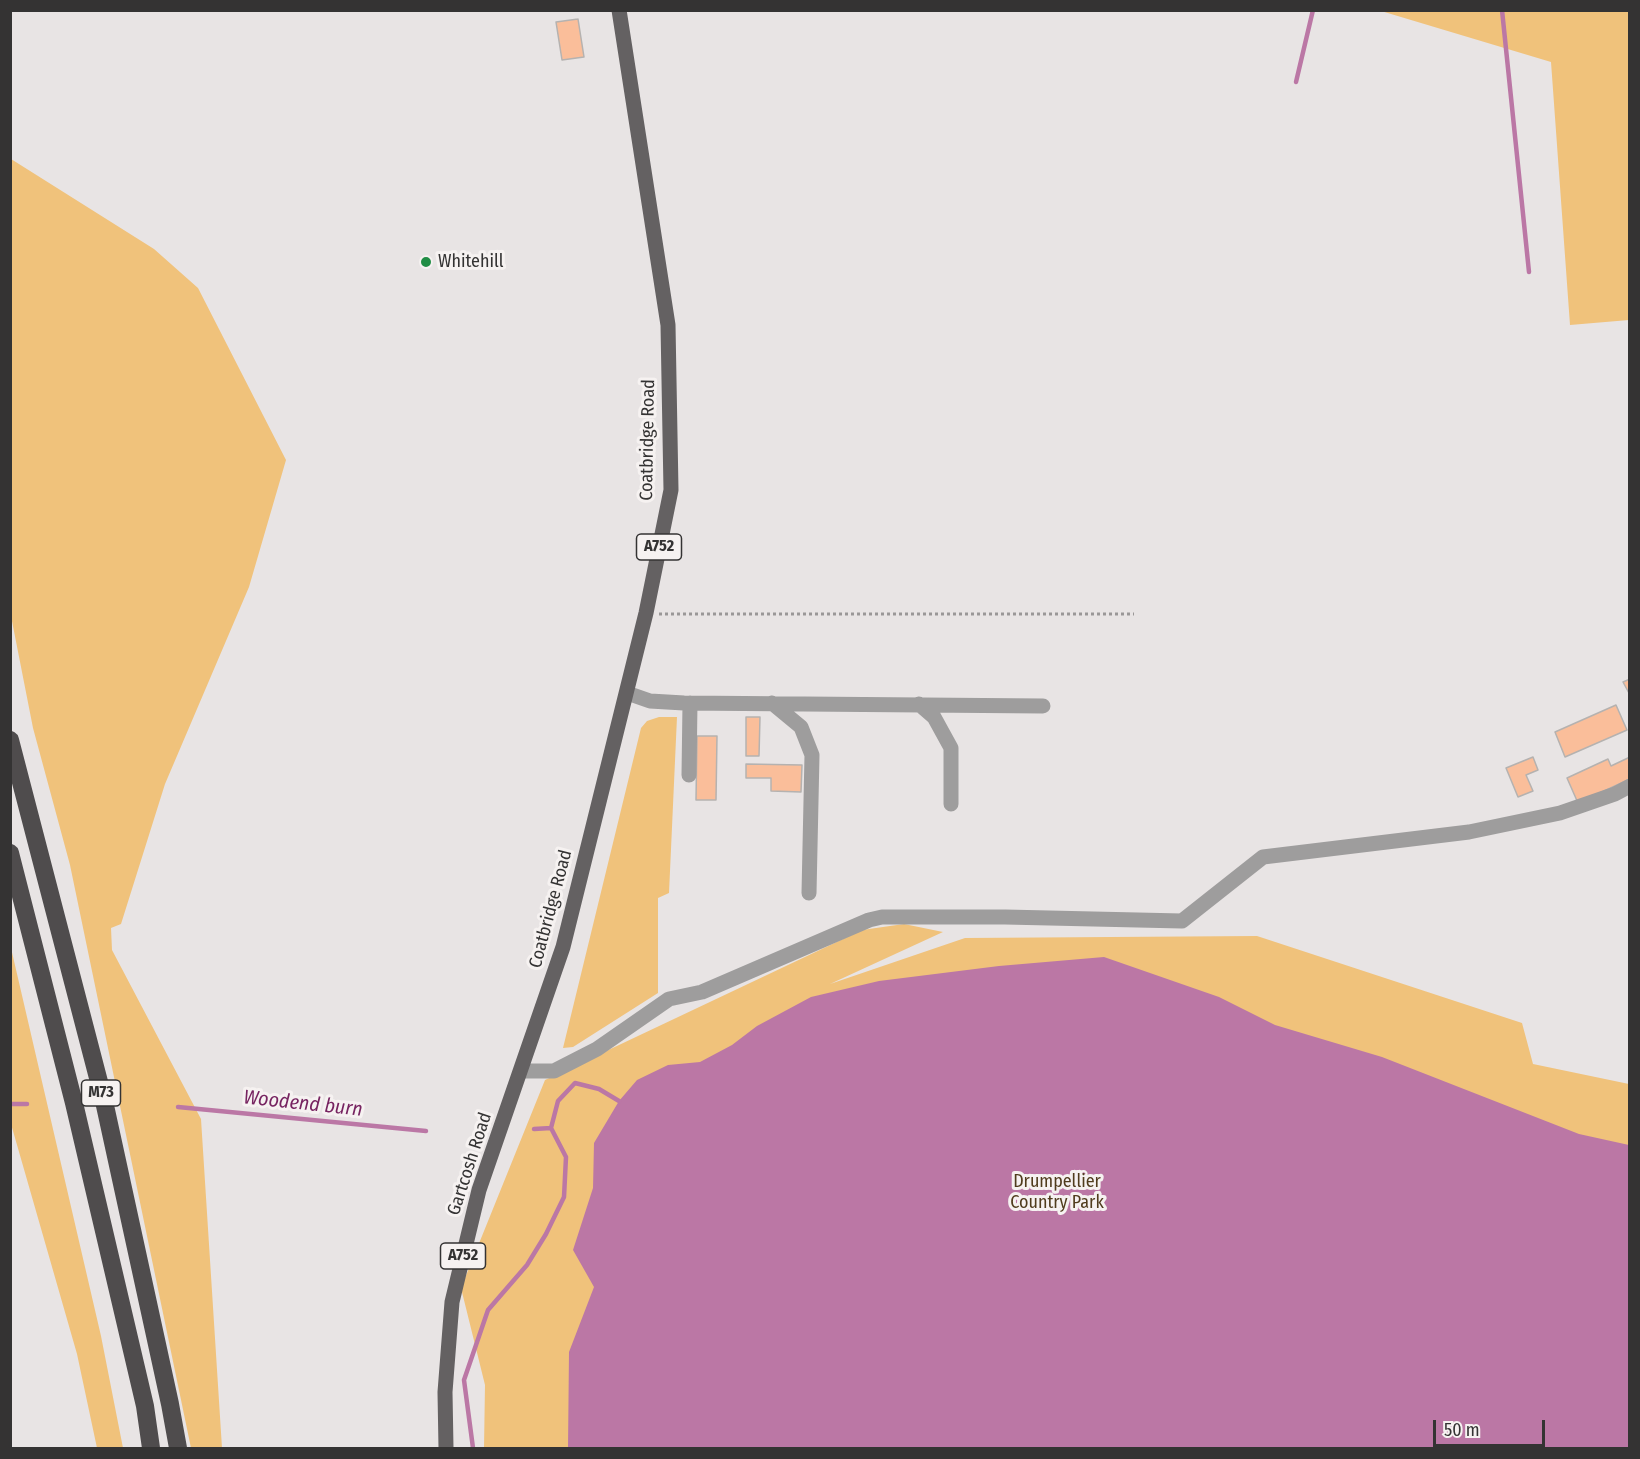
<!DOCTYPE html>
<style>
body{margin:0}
#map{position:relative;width:1640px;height:1459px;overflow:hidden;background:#e8e4e4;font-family:"Fira Sans Condensed",sans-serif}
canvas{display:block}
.frame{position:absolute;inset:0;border:12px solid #343333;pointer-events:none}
.scale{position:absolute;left:1433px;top:1420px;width:112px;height:27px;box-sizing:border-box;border:3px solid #343333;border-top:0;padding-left:8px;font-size:18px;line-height:21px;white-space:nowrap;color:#343333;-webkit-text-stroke:4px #f6f2f1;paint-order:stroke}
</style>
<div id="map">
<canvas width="1640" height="1459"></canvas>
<div class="frame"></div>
<div class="scale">50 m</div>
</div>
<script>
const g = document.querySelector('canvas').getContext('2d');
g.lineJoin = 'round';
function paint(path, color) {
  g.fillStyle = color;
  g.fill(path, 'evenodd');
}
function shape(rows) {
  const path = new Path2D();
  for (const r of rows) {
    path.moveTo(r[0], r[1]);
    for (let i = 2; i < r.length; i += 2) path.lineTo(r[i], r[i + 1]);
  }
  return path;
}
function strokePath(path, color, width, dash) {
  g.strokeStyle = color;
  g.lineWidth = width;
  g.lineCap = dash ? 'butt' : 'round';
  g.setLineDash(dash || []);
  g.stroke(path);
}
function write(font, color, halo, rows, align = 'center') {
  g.font = font + ' "Fira Sans Condensed",sans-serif';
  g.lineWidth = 6;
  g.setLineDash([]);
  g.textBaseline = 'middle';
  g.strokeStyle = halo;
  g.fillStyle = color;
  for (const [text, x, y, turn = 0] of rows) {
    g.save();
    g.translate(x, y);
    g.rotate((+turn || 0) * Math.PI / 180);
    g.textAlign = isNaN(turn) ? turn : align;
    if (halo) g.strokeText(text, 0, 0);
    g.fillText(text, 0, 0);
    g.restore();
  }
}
const green = shape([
 [1381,11,1629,11,1629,320,1570,325,1551,62],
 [11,159,154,249,198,288,286,460,249,587,165,784,121,924,111,928,112,950,201,1119,222,1448,191,1448,70,865,33,728,11,616],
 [659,717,677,717,669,893,658,898,658,993,573,1047,563,1048,641,728,647,721],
 [904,924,943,932,830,984,965,938,1257,936,1522,1023,1533,1064,1629,1084,1629,1448,484,1448,485,1385,461,1288,545,1080,862,930],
 [11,948,101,1336,123,1448,97,1448,77,1354,11,1124]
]);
const water = shape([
 [1104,957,1219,997,1275,1025,1382,1057,1579,1134,1629,1145,1629,1448,568,1448,569,1352,594,1287,573,1250,593,1188,594,1143,619,1101,637,1080,668,1065,700,1062,732,1045,757,1026,811,997,879,981,999,966]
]);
const stream = shape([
 [1502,10,1529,272],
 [1296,82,1313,10],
 [10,1104,27,1104],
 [178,1107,426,1131],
 [534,1129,551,1128,558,1101,575,1083,599,1089,619,1101],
 [473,1448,464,1380,488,1310,527,1265,546,1234,564,1197,566,1157,551,1128]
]);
const building = shape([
 [578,19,584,57,562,60,556,22,578,19],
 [1630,679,1630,695,1623,682,1630,679],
 [1616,705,1627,730,1565,757,1555,732,1616,705],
 [746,717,760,717,759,756,746,756,746,717],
 [697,736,717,736,716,800,696,800,697,736],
 [1533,757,1538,770,1526,775,1533,791,1518,797,1506,768,1533,757],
 [1630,757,1630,779,1578,803,1567,778,1608,759,1611,766,1630,757],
 [746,764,802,765,801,792,771,791,771,778,746,778,746,764]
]);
const path = shape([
 [659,614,1134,614]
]);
const minor = shape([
 [627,693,650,701,684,703,1043,706],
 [772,703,801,727,812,755,809,893],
 [919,704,934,717,951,748,951,804],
 [689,775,690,703],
 [522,1071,554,1071,597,1049,669,999,702,992,869,920,882,917,1005,917,1182,921,1263,857,1469,832,1560,813,1615,794,1630,786]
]);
const major = shape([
 [446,1448,445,1392,452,1302,479,1190,563,947,646,613,671,490,668,325,619,10]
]);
const highway = shape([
 [10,740,104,1101,170,1404,178,1448],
 [10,853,74,1103,145,1406,151,1448]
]);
const markers = [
 [426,262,6,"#208d45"]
];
const shields = [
 [659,547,45],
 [101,1093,39],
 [463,1256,45]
];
const shieldNames = [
 ["A752",659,547],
 ["M73",101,1093],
 ["A752",463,1256]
];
const poiNames = [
 ["Whitehill",438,262]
];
const streetNames = [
 ["Coatbridge Road",648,440,-89],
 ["Coatbridge Road",551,909,-75],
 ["Gartcosh Road",470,1164,-72]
];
const parkNames = [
 ["Drumpellier",1057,1182],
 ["Country Park",1057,1203]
];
const waterNames = [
 ["Woodend burn",303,1104,6]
];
paint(green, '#f0c27b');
paint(water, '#bb77a5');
strokePath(stream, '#bb77a5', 4.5);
paint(building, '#fabe9a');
strokePath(building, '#b5b2b0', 1.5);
strokePath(path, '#9a9797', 3, [3, 3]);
strokePath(minor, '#9e9d9d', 15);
strokePath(major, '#646162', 15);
strokePath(highway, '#4f4c4d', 18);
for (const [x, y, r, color] of markers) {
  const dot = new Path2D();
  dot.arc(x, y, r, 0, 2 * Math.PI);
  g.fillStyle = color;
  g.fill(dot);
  strokePath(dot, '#f6f2f1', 2);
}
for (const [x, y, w] of shields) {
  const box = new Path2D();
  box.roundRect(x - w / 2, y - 13, w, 26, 4.5);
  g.fillStyle = '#f6f2f1';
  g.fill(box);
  strokePath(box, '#343333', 1.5);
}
write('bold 16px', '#343333', null, shieldNames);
write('18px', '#343333', '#f6f2f1', poiNames, 'left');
write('18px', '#343333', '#f6f2f1', streetNames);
write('18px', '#503c1d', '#f6f2f1', parkNames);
write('italic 20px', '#772461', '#f6f2f1', waterNames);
</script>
